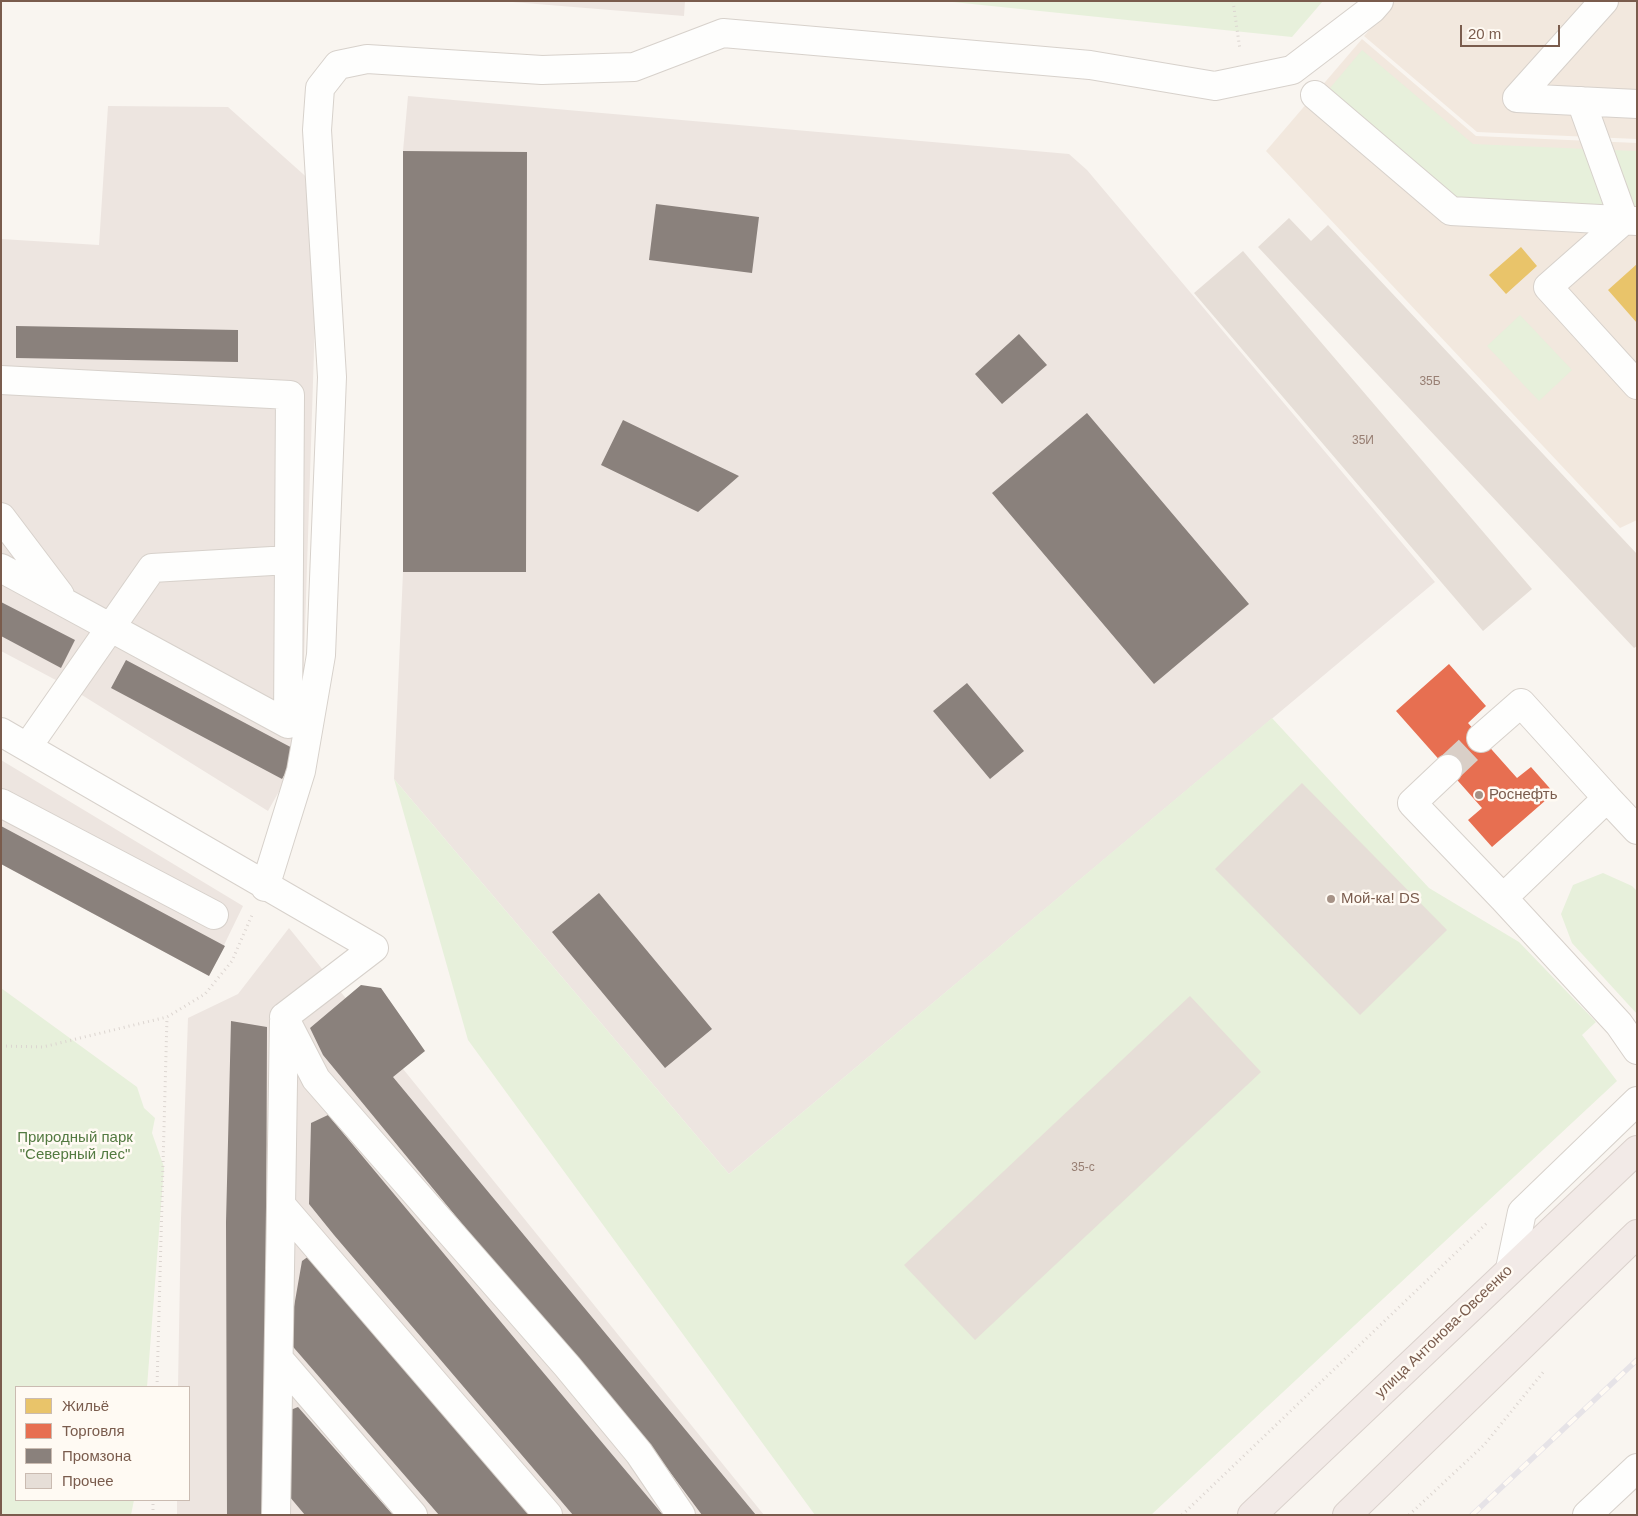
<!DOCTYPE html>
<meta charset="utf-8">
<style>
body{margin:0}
#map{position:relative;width:1638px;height:1516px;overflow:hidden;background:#f9f5f0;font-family:Arial,sans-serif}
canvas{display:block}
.frame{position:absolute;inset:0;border:2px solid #7a5c4d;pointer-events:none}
.legend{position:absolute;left:15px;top:1386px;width:175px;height:115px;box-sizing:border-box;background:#fffaf3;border:1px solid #cabbb1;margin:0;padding:6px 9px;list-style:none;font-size:15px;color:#7a5c4d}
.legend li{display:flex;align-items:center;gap:10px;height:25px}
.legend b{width:25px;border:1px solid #cabbb1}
.scale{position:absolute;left:1460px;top:25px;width:100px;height:22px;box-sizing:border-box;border:2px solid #7a5c4d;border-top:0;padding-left:6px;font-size:15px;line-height:18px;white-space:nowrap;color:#7a5c4d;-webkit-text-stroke:4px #fffaf3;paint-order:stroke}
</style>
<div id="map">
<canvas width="1638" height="1516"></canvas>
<div class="frame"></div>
<ul class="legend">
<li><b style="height:14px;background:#e9c46a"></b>Жильё</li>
<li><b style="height:14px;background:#e76f51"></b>Торговля</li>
<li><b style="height:14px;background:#8a817c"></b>Промзона</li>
<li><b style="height:14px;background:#e6ded7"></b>Прочее</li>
</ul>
<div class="scale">20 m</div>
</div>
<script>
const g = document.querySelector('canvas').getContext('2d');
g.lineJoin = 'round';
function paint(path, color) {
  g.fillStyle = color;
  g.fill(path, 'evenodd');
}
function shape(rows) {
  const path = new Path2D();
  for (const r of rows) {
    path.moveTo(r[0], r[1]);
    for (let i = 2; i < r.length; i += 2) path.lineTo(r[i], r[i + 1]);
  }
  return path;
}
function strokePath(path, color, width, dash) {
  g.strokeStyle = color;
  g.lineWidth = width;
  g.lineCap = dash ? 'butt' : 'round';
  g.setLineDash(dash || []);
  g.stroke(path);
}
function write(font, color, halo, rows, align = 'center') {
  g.font = font + ' Arial,sans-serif';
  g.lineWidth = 5;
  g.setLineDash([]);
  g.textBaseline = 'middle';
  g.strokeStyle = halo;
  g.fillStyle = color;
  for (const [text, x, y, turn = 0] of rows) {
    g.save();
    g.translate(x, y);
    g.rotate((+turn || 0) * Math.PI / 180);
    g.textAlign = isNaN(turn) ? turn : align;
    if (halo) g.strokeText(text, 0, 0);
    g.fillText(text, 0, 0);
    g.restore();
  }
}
const residential = shape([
 [1395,1,1637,1,1637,139,1477,132,1364,36],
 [1362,39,1476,136,1637,143,1637,520,1620,528,1266,151]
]);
const industrial = shape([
 [500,1,685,1,684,16],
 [408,96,1069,154,1087,170,1435,582,729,1174,394,779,403,572,403,151],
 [108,106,228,107,312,182,315,320,301,752,268,811,69,687,1,651,1,239,99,245],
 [1,760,243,906,209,976,1,864],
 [289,928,764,1515,177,1515,177,1500,189,1500,189,1387,178,1387,181,1218,188,1018,238,994]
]);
const green = shape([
 [943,1,1323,1,1292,37],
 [1362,50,1473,144,1587,149,1609,211,1453,202,1325,94],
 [1610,150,1637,151,1637,212,1632,212],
 [1520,315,1572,370,1539,401,1487,346],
 [1272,718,1429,888,1519,942,1596,1022,1582,1035,1617,1081,1151,1515,815,1515,468,1040,394,779,729,1174],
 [1603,873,1632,886,1637,891,1637,1014,1572,943,1561,914,1573,885],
 [1,988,137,1087,144,1108,155,1118,152,1133,164,1167,147,1387,16,1387,16,1500,134,1500,131,1515,1,1515]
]);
const homes = shape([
 [1521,247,1537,266,1506,294,1489,275],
 [1637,264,1637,323,1608,290]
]);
const shops = shape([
 [1449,664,1486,706,1468,723,1517,778,1531,767,1554,793,1492,847,1468,820,1482,808,1396,711]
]);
const industry = shape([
 [403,151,527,152,526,572,403,572],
 [656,204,759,217,752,273,649,260],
 [16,326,238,330,238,362,16,358],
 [1019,334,1047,365,1002,404,975,374],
 [1087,413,1249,604,1154,684,992,493],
 [623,420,739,476,698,512,601,465],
 [1,602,75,640,61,668,1,636],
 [126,660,298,751,282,779,111,688],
 [967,683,1024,751,990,779,933,711],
 [1,826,225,946,209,976,1,864],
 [599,893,712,1029,665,1068,552,932],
 [361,985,381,988,425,1051,393,1077,756,1515,702,1515,637,1428,510,1282,323,1055,310,1028],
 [231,1021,267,1027,265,1515,227,1515,226,1222],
 [328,1115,521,1346,663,1515,573,1515,334,1235,309,1204,311,1123],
 [309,1256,532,1515,439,1515,288,1341,302,1261],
 [298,1407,393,1515,305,1515,289,1496,288,1411]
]);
const building = shape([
 [1289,218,1311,241,1328,225,1637,554,1637,646,1634,648,1258,247],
 [1243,251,1532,589,1483,631,1194,293],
 [1302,783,1447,930,1360,1015,1215,869],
 [1190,996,1261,1072,975,1340,904,1265]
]);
const minorTunnel = shape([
 [1448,769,1481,738]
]);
const path = shape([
 [1233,1,1240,50],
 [1,1046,43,1047,167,1017,205,994,232,961,252,915],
 [157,1387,167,1017],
 [153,1515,153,1500],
 [1182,1515,1488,1222],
 [1409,1515,1484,1445,1545,1370]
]);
const minor = shape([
 [1604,1,1517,98,1637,104],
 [1315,95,1451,211,1637,221],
 [1581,101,1624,220,1548,287,1637,385],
 [1,380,290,395,288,724,1,568],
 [1,517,60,595],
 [1,732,374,948,284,1017],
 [1481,738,1521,703,1607,798],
 [28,746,152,568,289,560],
 [1448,769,1412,803,1503,898],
 [1,803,214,915],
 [1637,830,1607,798,1503,898,1619,1024,1637,1050],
 [265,887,301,771,321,655,332,377,317,130,320,88,338,65,367,59,542,70,634,67,723,33,1090,65,1215,86,1292,70,1372,9,1379,1],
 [284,1017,316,1079,567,1366,639,1453,681,1515],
 [282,1206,548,1515],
 [1510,1269,1522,1212,1637,1101],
 [279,1359,413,1515],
 [276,1515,284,1021],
 [1587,1515,1637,1468]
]);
const highway = shape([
 [1252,1515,1637,1150],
 [1347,1515,1637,1234]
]);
const rail = shape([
 [1472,1515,1637,1360]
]);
const markers = [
 [1479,795,5,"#a69286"],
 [1331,899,5,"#a69286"]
];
const numberNames = [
 ["35Б",1430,382],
 ["35И",1363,441],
 ["35-с",1083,1168]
];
const poiNames = [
 ["Роснефть",1489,795],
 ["Мой-ка! DS",1341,899]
];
const parkNames = [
 ["Природный парк",75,1138],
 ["\"Северный лес\"",75,1155]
];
const streetNames = [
 ["улица Антонова-Овсеенко",1444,1332,-44]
];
paint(residential, '#f2e8de');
paint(industrial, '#ede5e0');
paint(green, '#e7f0db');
paint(homes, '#e9c46a');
paint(shops, '#e76f51');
paint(industry, '#8a817c');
paint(building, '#e6ded7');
strokePath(minorTunnel, '#d9cfc7', 28, [28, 14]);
strokePath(minor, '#d7d1cb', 30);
strokePath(highway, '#dad1cc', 30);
strokePath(path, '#dcd5d0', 3, [1, 4]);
strokePath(minor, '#fefefd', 28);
strokePath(highway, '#f2eae7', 28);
strokePath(rail, '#e6e3e7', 5.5);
strokePath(rail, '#fffaf3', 4, [11]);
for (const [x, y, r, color] of markers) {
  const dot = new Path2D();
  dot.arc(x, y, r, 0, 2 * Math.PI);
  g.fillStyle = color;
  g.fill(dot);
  strokePath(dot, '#fffaf3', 2);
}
write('12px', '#977e72', null, numberNames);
write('15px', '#7a5c4d', '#fffaf3', poiNames, 'left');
write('15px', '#537a41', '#fffaf3', parkNames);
write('15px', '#7a5c4d', '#fffaf3', streetNames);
</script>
